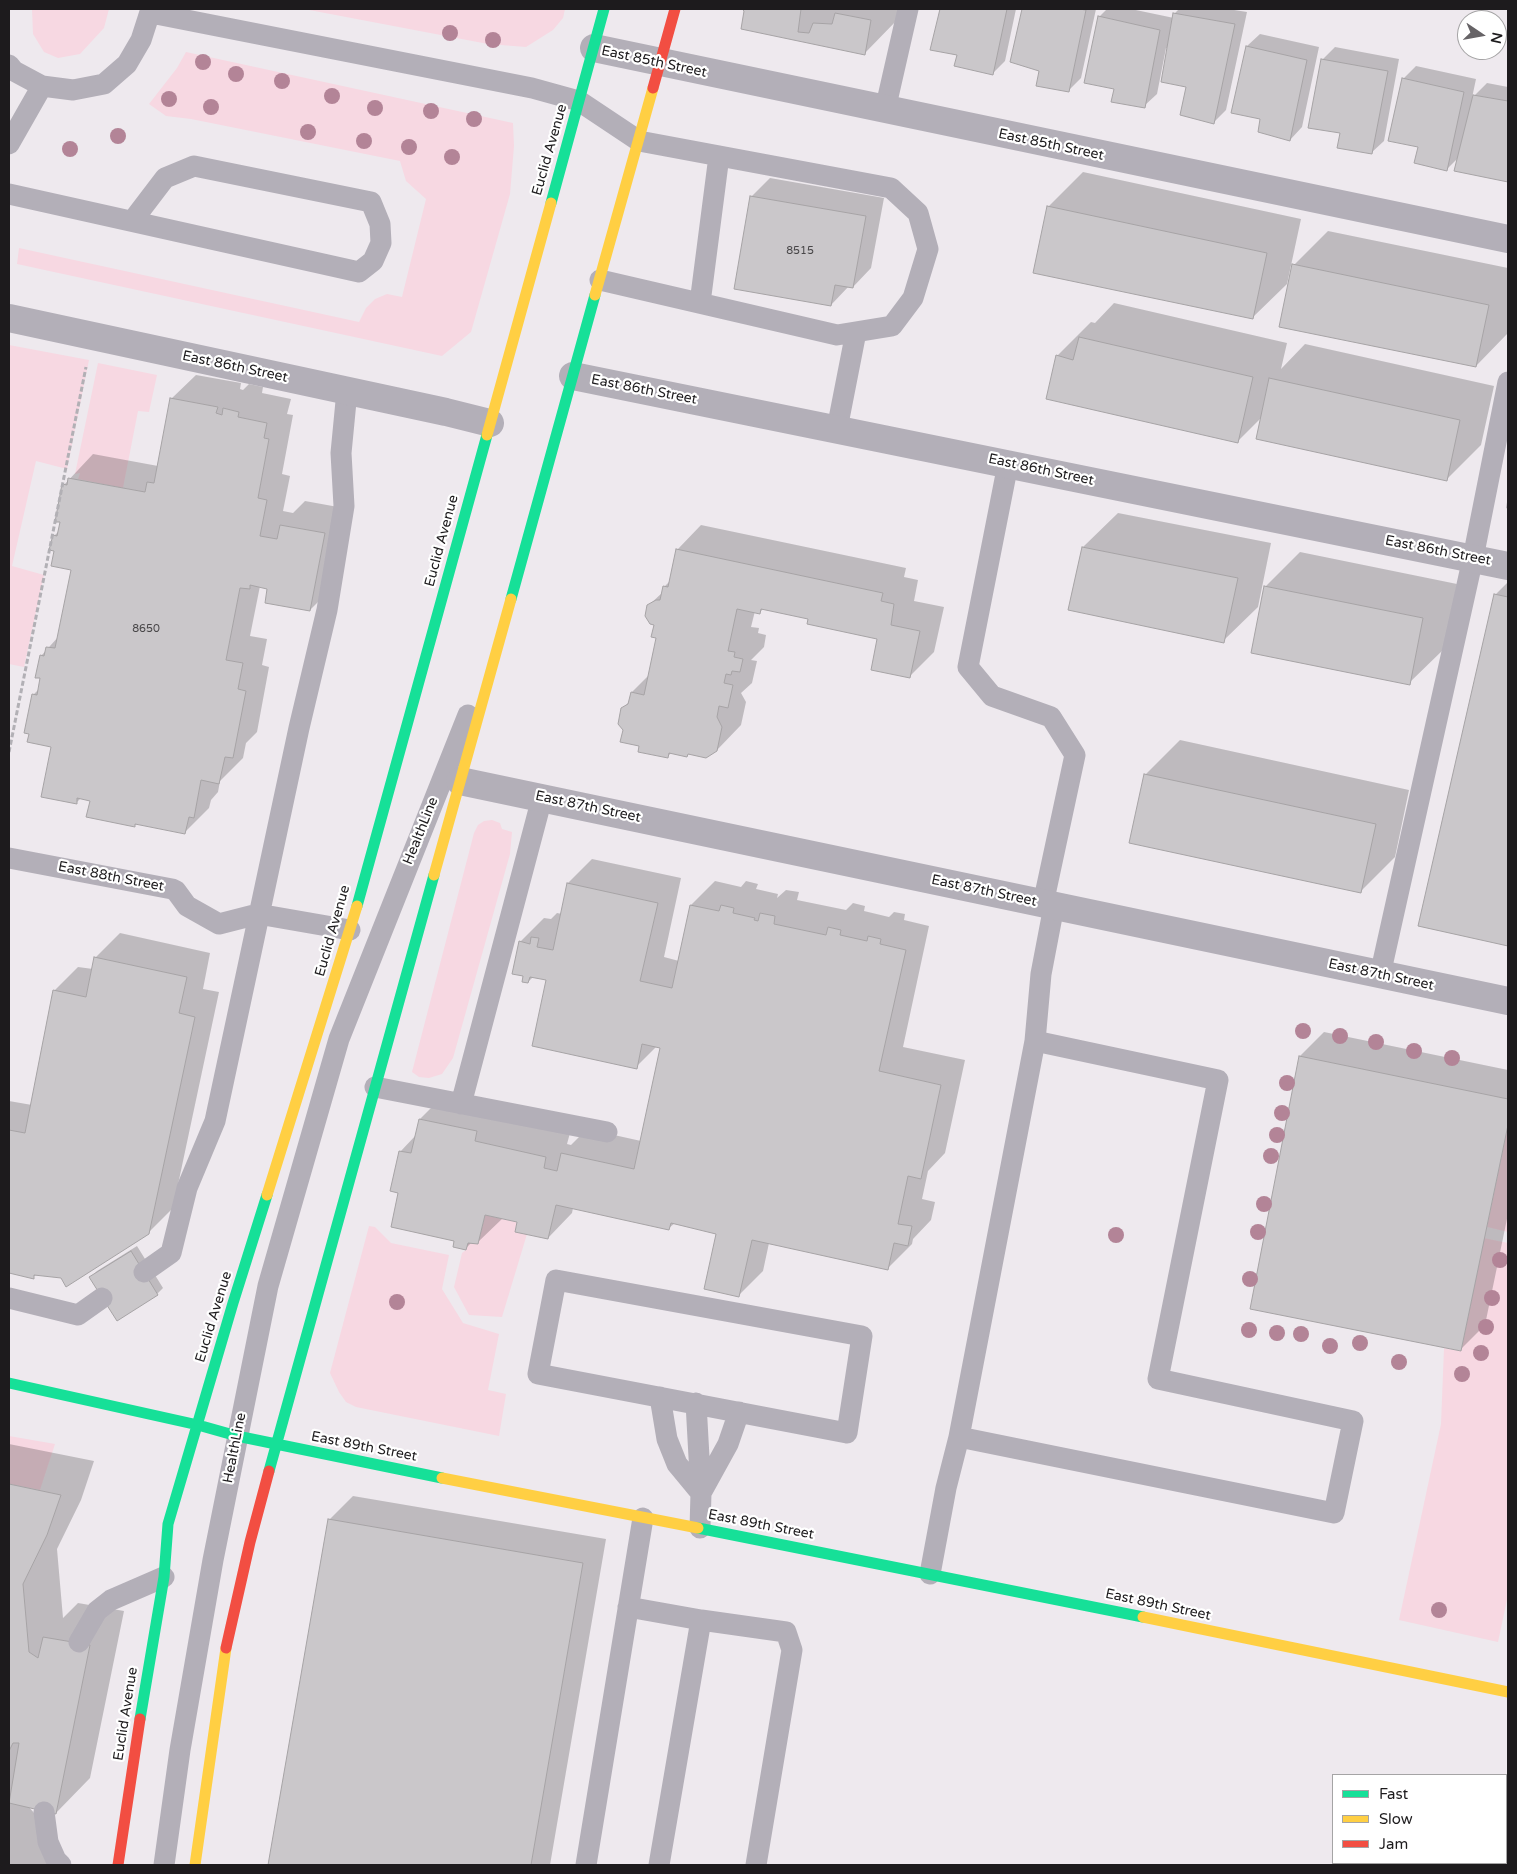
<!DOCTYPE html>
<style>
body{margin:0}
#map{position:relative;width:1517px;height:1874px;overflow:hidden;background:#eee9ee;font-family:"Varela Round",sans-serif}
canvas{display:block}
.frame{position:absolute;inset:0;border:10px solid #1d1b1d;pointer-events:none}
.legend{position:absolute;left:1332px;top:1774px;width:175px;height:90px;box-sizing:border-box;background:#fff;border:1px solid #a5a4a5;margin:0;padding:6px 9px;list-style:none;font-size:15px;color:#1d1b1d}
.legend li{display:flex;align-items:center;gap:10px;height:25px}
.legend b{width:25px;border:1px solid #a5a4a5}
.north{position:absolute;left:1457px;top:10px;width:50px;height:50px;box-sizing:border-box;background:#fff;border:1px solid #a5a4a5;border-radius:50%;rotate:102deg;font-size:14px;font-weight:700;line-height:20px;text-align:center;color:#1d1b1d}
.north::after{content:'';display:block;margin:auto;width:18px;height:22px;background:#666366;clip-path:polygon(50% 0,100% 100%,50% 72%,0 100%)}
</style>
<div id="map">
<canvas width="1517" height="1874"></canvas>
<div class="frame"></div>
<ul class="legend">
<li><b style="height:6px;background:#16e098"></b>Fast</li>
<li><b style="height:6px;background:#ffcf43"></b>Slow</li>
<li><b style="height:6px;background:#f24e42"></b>Jam</li>
</ul>
<div class="north">N</div>
</div>
<script>
const g = document.querySelector('canvas').getContext('2d');
g.lineJoin = 'round';
function paint(path, color) {
  g.fillStyle = color;
  g.fill(path, 'evenodd');
}
function shape(rows) {
  const path = new Path2D();
  for (const r of rows) {
    path.moveTo(r[0], r[1]);
    for (let i = 2; i < r.length; i += 2) path.lineTo(r[i], r[i + 1]);
  }
  return path;
}
function strokePath(path, color, width, dash) {
  g.strokeStyle = color;
  g.lineWidth = width;
  g.lineCap = dash ? 'butt' : 'round';
  g.setLineDash(dash || []);
  g.stroke(path);
}
function write(font, color, halo, rows, align = 'center') {
  g.font = font + ' "Varela Round",sans-serif';
  g.lineWidth = 4.5;
  g.setLineDash([]);
  g.textBaseline = 'middle';
  g.strokeStyle = halo;
  g.fillStyle = color;
  for (const [text, x, y, turn = 0] of rows) {
    g.save();
    g.translate(x, y);
    g.rotate((+turn || 0) * Math.PI / 180);
    g.textAlign = isNaN(turn) ? turn : align;
    if (halo) g.strokeText(text, 0, 0);
    g.fillText(text, 0, 0);
    g.restore();
  }
}
const green = shape([
 [32,9,109,9,104,28,80,54,58,58,44,52,33,34],
 [304,9,565,9,563,18,553,30,526,47,488,44],
 [186,52,513,123,514,146,510,194,471,332,442,356,17,264,19,248,359,322,366,308,375,299,387,294,402,297,426,199,406,181,400,161,191,119,166,116,149,104,177,68],
 [9,345,89,360,67,469,36,461,12,566,44,575,24,667,9,664],
 [98,363,157,375,149,412,138,411,123,488,78,479,80,473,75,474],
 [492,820,500,823,502,829,512,832,510,854,453,1058,442,1074,429,1078,419,1077,412,1072,474,833,478,825,484,821],
 [1508,1125,1508,1232,1487,1227],
 [485,1215,517,1222,515,1232,527,1234,502,1317,469,1315,454,1287,462,1253,466,1250,468,1243,478,1243],
 [369,1226,375,1227,391,1243,449,1255,442,1289,463,1323,499,1334,488,1390,506,1394,499,1436,356,1407,346,1402,339,1392,330,1373],
 [1484,1238,1508,1243,1508,1595,1498,1642,1399,1620,1441,1424,1444,1348,1461,1351],
 [9,1436,55,1444,40,1490,9,1484]
]);
const shadow = shape([
 [744,9,900,9,898,19,864,54,743,28,745,10],
 [941,9,1016,9,1005,61,993,73,959,54,932,49],
 [1023,9,1096,9,1081,78,1069,90,1041,70,1012,62],
 [1107,9,1131,9,1174,18,1174,14,1179,9,1228,9,1247,12,1226,110,1214,122,1187,86,1168,49,1166,48,1157,94,1144,106,1116,89,1099,17],
 [1260,34,1319,47,1302,127,1290,140,1262,118,1247,46],
 [1335,47,1399,59,1384,141,1371,153,1341,132,1310,127,1323,59],
 [1416,66,1476,79,1472,98,1487,83,1508,87,1508,180,1456,170,1459,157,1447,169,1419,146,1403,79],
 [1083,172,1301,219,1287,284,1252,318,1048,207],
 [770,178,884,198,871,268,853,287,849,286,831,305,751,197],
 [1328,231,1508,268,1508,333,1476,366,1294,265],
 [1114,303,1287,343,1281,369,1305,344,1494,386,1481,445,1447,479,1262,417,1237,442,1057,356,1091,322,1095,323],
 [196,375,241,383,240,389,243,390,249,384,263,387,262,393,291,399,287,414,293,415,282,474,290,476,283,511,293,513,305,501,349,509,334,586,310,610,269,588,260,586,250,636,267,639,262,665,269,667,257,732,246,743,243,758,220,781,218,792,211,800,209,808,185,832,137,823,135,825,91,800,81,798,77,802,52,746,30,733,33,695,39,689,42,678,41,656,59,636,72,569,56,550,54,536,59,531,61,521,64,485,93,454,158,466,171,399],
 [1508,496,1508,509,1506,508],
 [1118,513,1271,543,1258,607,1223,641,1083,547],
 [701,525,906,568,904,577,918,580,914,601,944,607,934,652,910,676,879,638,810,618,764,608,760,612,755,611,751,627,759,628,758,633,766,635,764,647,751,660,757,661,752,683,741,693,746,702,741,725,717,750,689,753,672,752,667,757,641,745,624,730,622,709,630,701,632,692,650,674,658,637,655,624,648,606,663,592,664,587,671,580,677,550],
 [1300,552,1457,584,1444,649,1409,683,1266,586],
 [1508,582,1508,944,1419,925,1495,595],
 [1180,740,1409,790,1395,857,1360,892,1131,842,1146,774],
 [592,859,681,878,664,957,679,961,691,905,715,881,741,887,746,881,758,884,756,889,778,894,777,898,786,890,799,892,797,900,846,910,853,903,865,906,864,911,889,917,894,912,905,914,904,920,929,926,903,1047,965,1060,945,1153,928,1171,922,1199,935,1202,931,1220,913,1239,912,1244,887,1269,769,1243,763,1271,738,1296,718,1233,675,1223,669,1228,573,1208,572,1213,548,1238,518,1221,503,1218,478,1242,472,1242,466,1248,400,1192,400,1152,416,1135,420,1119,444,1095,570,1133,567,1144,571,1145,587,1129,641,1141,661,1047,657,1046,636,1067,548,979,534,976,528,982,520,942,544,918,551,919,557,913,562,914,568,883],
 [120,933,210,953,203,989,219,992,173,1208,148,1233,62,1277,37,1274,33,1277,9,1272,9,1101,32,1105,54,991,78,967,93,969,95,958],
 [1324,1032,1508,1070,1508,1214,1485,1325,1460,1350,1300,1056],
 [137,1246,163,1288,157,1294,91,1277,97,1271],
 [9,1444,94,1461,81,1500,57,1549,63,1618,78,1603,124,1611,90,1778,56,1813,29,1807,39,1819,61,1865,9,1865],
 [353,1496,606,1539,550,1865,270,1865,329,1520]
]);
const building = shape([
 [742,9,801,9,798,32,809,33,813,23,832,24,835,13,871,20,865,55,741,29,744,11,742,9],
 [940,9,1007,9,993,75,954,66,957,55,930,50,940,9],
 [1022,9,1079,9,1086,10,1069,92,1036,86,1039,71,1010,62,1022,9],
 [1173,13,1235,24,1214,124,1180,115,1186,87,1161,82,1173,13],
 [1098,16,1160,30,1145,108,1111,102,1114,89,1084,83,1098,16],
 [1246,46,1307,60,1290,141,1258,132,1260,119,1231,113,1246,46],
 [1321,59,1388,71,1372,154,1337,148,1340,133,1308,128,1321,59],
 [1402,78,1464,92,1447,171,1414,163,1418,147,1388,141,1402,78],
 [1473,95,1508,101,1508,182,1454,171,1473,95],
 [750,196,866,216,853,288,835,285,831,306,734,289,750,196],
 [1047,206,1267,253,1253,319,1033,273,1047,206],
 [1292,264,1489,305,1476,367,1279,327,1292,264],
 [1079,337,1253,377,1238,443,1046,399,1056,355,1073,360,1079,337],
 [1269,378,1460,420,1447,481,1256,439,1269,378],
 [170,398,218,407,216,413,222,415,223,408,239,412,238,417,267,423,264,438,269,439,258,498,267,500,260,536,277,539,280,525,325,533,310,611,265,603,267,589,250,585,250,589,240,588,226,660,243,663,238,689,246,691,233,758,225,757,219,784,201,780,194,818,189,817,185,834,135,824,135,827,86,817,90,801,77,798,77,804,41,797,51,747,27,742,29,734,24,733,32,694,37,695,40,678,35,678,40,655,44,656,46,647,55,648,71,570,51,566,54,551,49,550,53,535,57,536,60,522,55,522,62,484,67,485,68,478,145,492,147,482,154,483,170,398],
 [1082,547,1238,578,1224,643,1068,610,1082,547],
 [676,549,883,593,881,601,894,604,891,625,920,631,910,678,871,670,877,639,807,624,808,619,761,609,760,614,737,609,728,651,735,652,734,657,743,659,740,672,732,671,731,675,726,674,724,683,733,685,728,708,719,706,717,717,722,727,717,751,706,758,688,754,687,757,669,753,668,758,638,752,639,746,620,742,623,730,618,724,621,708,628,704,631,692,644,695,656,638,651,637,654,625,650,624,645,616,647,605,656,600,660,600,663,586,668,587,676,549],
 [1264,586,1423,618,1410,685,1251,653,1264,586],
 [1494,594,1508,597,1508,946,1418,926,1494,594],
 [1144,774,1376,824,1361,893,1129,843,1144,774],
 [567,883,658,903,640,981,672,988,690,905,719,911,721,905,734,908,733,913,755,918,754,920,758,921,760,913,775,916,774,924,826,935,828,927,841,930,840,935,867,941,868,936,881,939,880,944,906,950,879,1071,941,1085,921,1179,908,1176,898,1224,912,1226,908,1246,894,1243,888,1270,752,1240,739,1297,704,1289,716,1234,671,1223,669,1230,556,1205,548,1239,515,1232,517,1222,485,1215,478,1244,468,1243,466,1250,453,1247,454,1241,391,1227,398,1193,390,1191,399,1151,411,1153,419,1119,477,1131,475,1141,546,1157,544,1168,557,1171,561,1153,634,1169,660,1048,642,1044,637,1069,532,1046,546,980,530,977,528,983,522,982,523,976,512,974,519,941,530,944,531,937,539,938,537,947,553,950,567,883],
 [94,957,187,977,179,1013,195,1017,149,1234,66,1287,61,1278,34,1275,34,1279,9,1273,9,1130,25,1133,53,990,86,997,94,957],
 [1299,1056,1508,1099,1508,1125,1461,1351,1250,1309,1299,1056],
 [131,1251,158,1295,117,1321,89,1277,131,1251],
 [9,1484,61,1495,47,1535,23,1584,29,1652,38,1658,43,1637,90,1645,56,1814,9,1803,19,1743,13,1743,9,1751,9,1484],
 [328,1519,583,1563,531,1865,268,1865,328,1519]
]);
const path = shape([
 [9,752,86,367]
]);
const lane = shape([
 [151,13,532,88,579,101,639,141,891,188,918,213,928,249,913,298,892,326,837,335,600,280],
 [9,65,14,71,42,86,73,90,104,84,127,64,141,40,151,9],
 [885,110,908,9],
 [9,144,42,86],
 [9,194,359,272,373,261,381,243,380,224,371,202,194,166,165,178,133,220],
 [700,303,719,156],
 [837,429,856,332],
 [1008,464,968,667,992,696,1051,717,1075,755,1043,904],
 [9,858,172,889,176,891,187,906,219,924,258,914,350,930],
 [1380,975,1473,558,1508,382],
 [375,1087,607,1132],
 [461,1104,542,798],
 [144,1272,171,1253,187,1188,215,1121,299,728,327,610,344,506,341,453,347,391],
 [556,1280,862,1336,847,1433,538,1374,556,1280],
 [9,1298,78,1315,102,1298],
 [660,1397,667,1439,677,1464,701,1493],
 [696,1403,701,1493,700,1528],
 [959,1437,1035,1041],
 [701,1493,728,1444,739,1412],
 [930,1574,946,1488,959,1437,1334,1513,1353,1421,1158,1379,1218,1080,1035,1041,1041,974,1054,906],
 [628,1607,701,1620,786,1632,792,1650,756,1865],
 [79,1642,97,1611,111,1600,164,1577],
 [44,1812,48,1842,56,1860,61,1865],
 [164,1865,180,1750,213,1560,268,1286,339,1039,468,715],
 [586,1865,643,1518],
 [659,1865,701,1620]
]);
const street = shape([
 [594,48,1508,239],
 [9,318,446,412,490,423],
 [573,376,1508,566],
 [460,781,1508,1001]
]);
const fast = shape([
 [551,203,604,9],
 [511,599,595,295],
 [357,906,487,435],
 [9,1383,198,1425,237,1436,442,1478],
 [269,1471,434,875],
 [698,1528,1143,1617],
 [140,1719,164,1577,168,1524,233,1303,267,1195],
 [1508,1863,1508,1865]
]);
const slow = shape([
 [595,295,653,88],
 [487,435,551,203],
 [434,875,511,599],
 [267,1195,357,906],
 [442,1478,698,1528],
 [1143,1617,1508,1692],
 [195,1865,226,1648]
]);
const jam = shape([
 [653,88,675,9],
 [226,1648,250,1542,269,1471],
 [118,1865,140,1719]
]);
const trees = [
 [450,33],
 [493,40],
 [203,62],
 [236,74],
 [282,81],
 [332,96],
 [169,99],
 [211,107],
 [375,108],
 [431,111],
 [474,119],
 [308,132],
 [118,136],
 [364,141],
 [409,147],
 [70,149],
 [452,157],
 [1303,1031],
 [1340,1036],
 [1376,1042],
 [1414,1051],
 [1452,1058],
 [1287,1083],
 [1282,1113],
 [1277,1135],
 [1271,1156],
 [1264,1204],
 [1258,1232],
 [1116,1235],
 [1500,1260],
 [1250,1279],
 [1492,1298],
 [397,1302],
 [1486,1327],
 [1249,1330],
 [1277,1333],
 [1301,1334],
 [1360,1343],
 [1330,1346],
 [1481,1353],
 [1399,1362],
 [1462,1374],
 [1439,1610]
];
const numberNames = [
 ["8515",800,251],
 ["8650",146,629]
];
const streetNames = [
 ["East 85th Street",654,62,12],
 ["East 85th Street",1051,145,12],
 ["Euclid Avenue",550,150,-74],
 ["East 86th Street",235,367,12],
 ["East 86th Street",644,390,11],
 ["East 86th Street",1041,470,12],
 ["Euclid Avenue",442,541,-75],
 ["East 86th Street",1438,551,11],
 ["East 87th Street",588,807,12],
 ["HealthLine",421,831,-68],
 ["East 88th Street",111,877,11],
 ["East 87th Street",984,891,12],
 ["Euclid Avenue",333,931,-74],
 ["East 87th Street",1381,975,12],
 ["Euclid Avenue",214,1317,-73],
 ["East 89th Street",364,1447,11],
 ["HealthLine",235,1448,-79],
 ["East 89th Street",761,1525,11],
 ["East 89th Street",1158,1605,12],
 ["Euclid Avenue",126,1714,-81]
];
paint(green, '#f7d8e2');
paint(shadow, '#0003');
paint(building, '#cac7ca');
strokePath(building, '#a6a3a5', 1);
strokePath(path, '#b2b0b5', 3, [5, 2.5]);
strokePath(lane, '#b3afb8', 21);
strokePath(street, '#b3afb8', 28);
strokePath(fast, '#16e098', 11);
strokePath(slow, '#ffcf43', 11);
strokePath(jam, '#f24e42', 11);
g.fillStyle = '#b38497';
for (const [x, y] of trees) {
  g.beginPath();
  g.arc(x, y, 8, 0, 2 * Math.PI);
  g.fill();
}
write('11px', '#484648', null, numberNames);
write('14px', '#1d1b1d', '#fff', streetNames);
</script>
